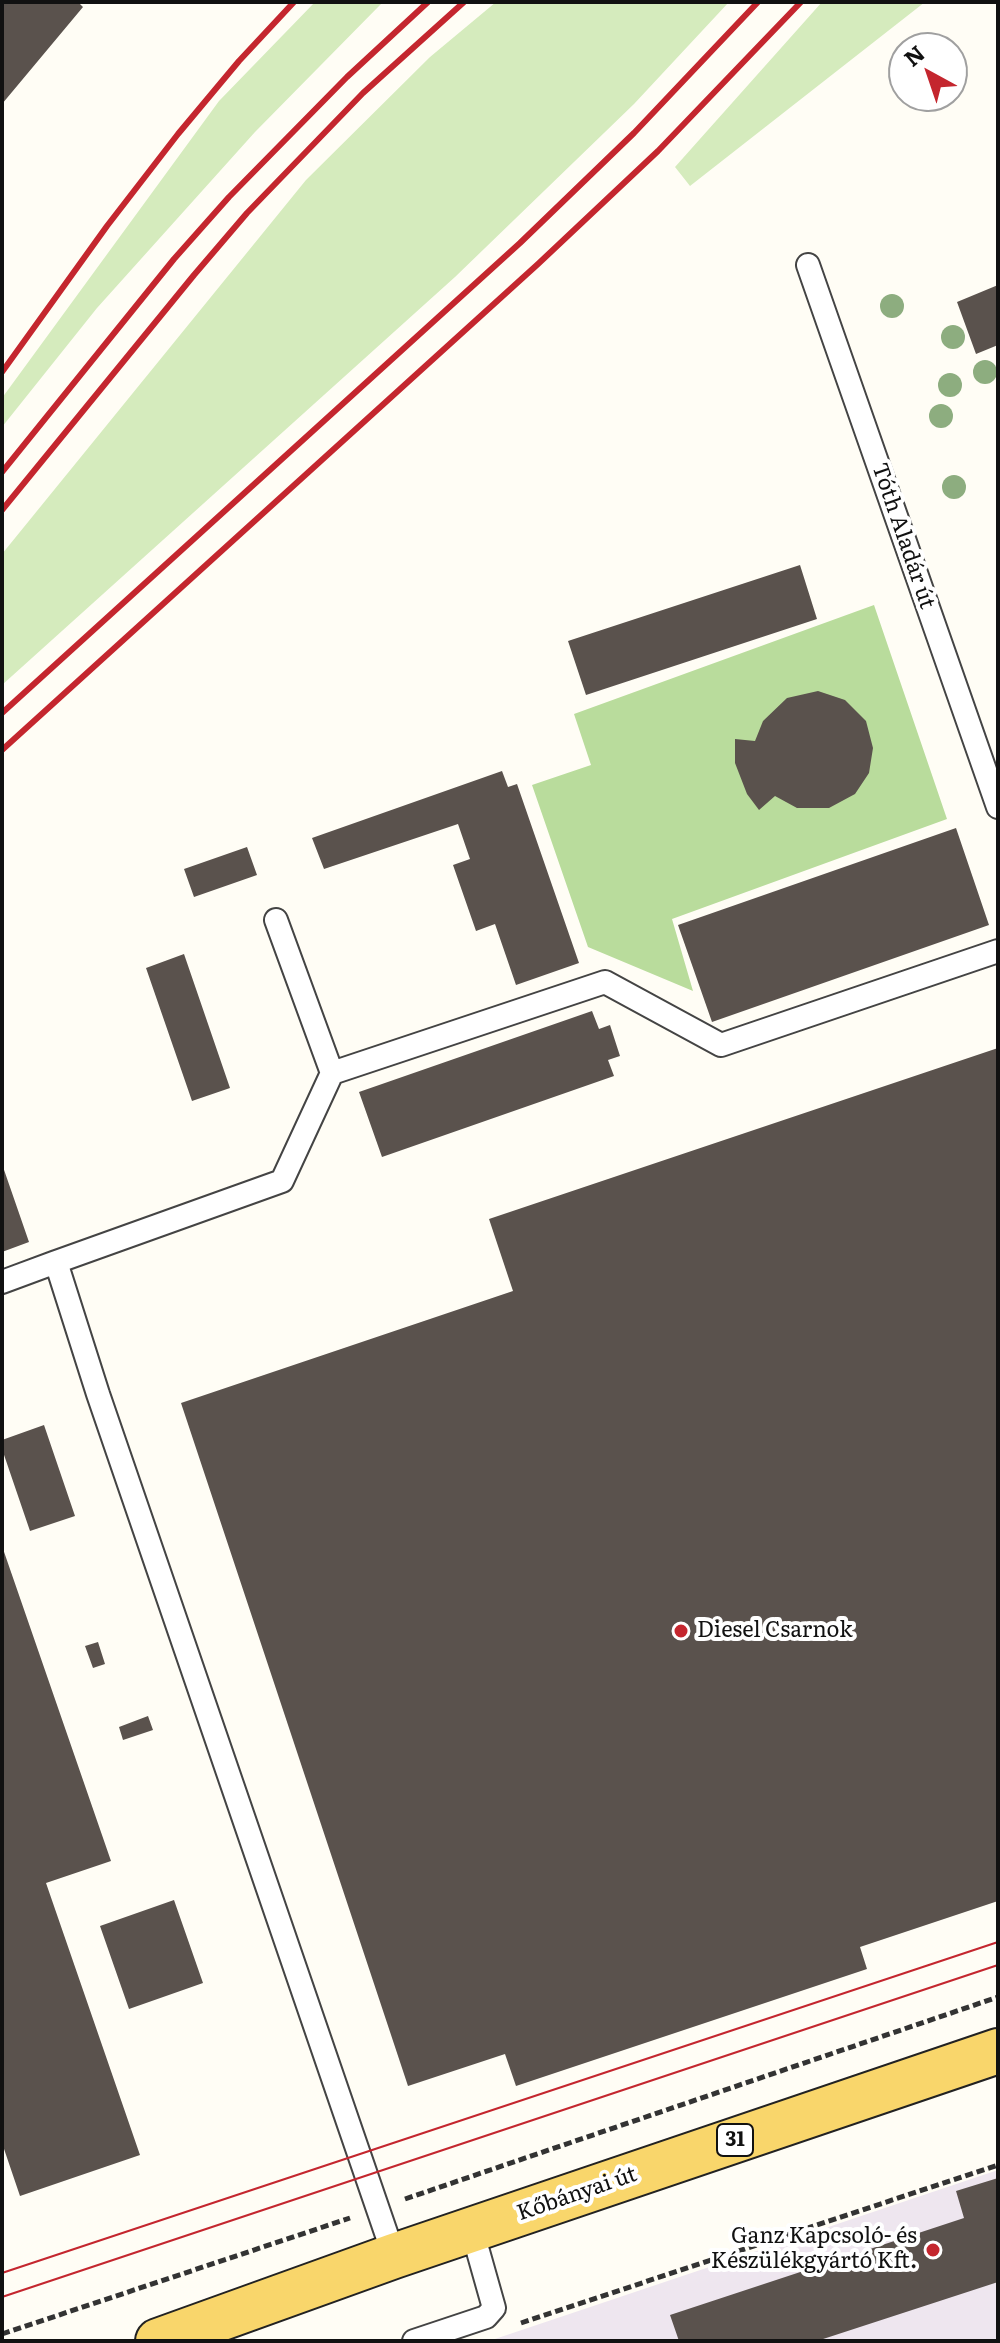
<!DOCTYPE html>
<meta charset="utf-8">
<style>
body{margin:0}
#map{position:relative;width:1000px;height:2343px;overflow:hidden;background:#fffdf5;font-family:Literata,serif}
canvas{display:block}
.frame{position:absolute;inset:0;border:4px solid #111;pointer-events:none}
.north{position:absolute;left:888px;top:32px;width:80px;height:80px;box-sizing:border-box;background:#fff;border:2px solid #a0a0a0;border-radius:50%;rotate:320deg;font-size:22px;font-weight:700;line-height:32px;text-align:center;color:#111}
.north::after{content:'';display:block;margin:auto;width:28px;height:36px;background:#c4262e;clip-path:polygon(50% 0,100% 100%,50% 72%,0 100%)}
</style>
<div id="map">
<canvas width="1000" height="2343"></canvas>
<div class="frame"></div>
<div class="north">N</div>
</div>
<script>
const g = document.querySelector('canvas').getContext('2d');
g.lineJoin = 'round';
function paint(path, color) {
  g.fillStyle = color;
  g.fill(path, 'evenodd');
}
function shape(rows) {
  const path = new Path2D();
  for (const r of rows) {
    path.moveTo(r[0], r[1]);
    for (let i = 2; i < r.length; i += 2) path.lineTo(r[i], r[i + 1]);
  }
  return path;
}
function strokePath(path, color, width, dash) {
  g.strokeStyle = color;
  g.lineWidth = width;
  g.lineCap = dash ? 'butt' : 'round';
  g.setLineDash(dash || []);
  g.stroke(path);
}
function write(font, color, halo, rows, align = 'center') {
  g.font = font + ' Literata,serif';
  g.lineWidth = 8;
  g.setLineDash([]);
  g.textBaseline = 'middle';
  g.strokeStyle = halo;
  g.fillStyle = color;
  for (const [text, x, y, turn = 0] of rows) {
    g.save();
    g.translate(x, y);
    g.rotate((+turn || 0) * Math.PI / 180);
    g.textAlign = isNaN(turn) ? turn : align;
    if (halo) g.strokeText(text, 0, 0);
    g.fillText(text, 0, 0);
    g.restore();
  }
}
const industrial = shape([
 [998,2170,998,2341,489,2341]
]);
const green = shape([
 [315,2,383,2,255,132,97,308,2,427,2,398,219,101],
 [496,2,729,2,634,104,455,277,2,685,2,554,306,180,430,57],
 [822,2,925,2,690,186,675,167]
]);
const forest = shape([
 [874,605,947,819,672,919,693,991,588,947,532,785,591,765,574,714]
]);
const building = shape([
 [2,2,78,2,83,7,2,104],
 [998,285,998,345,976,354,957,302],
 [800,565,817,619,586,695,568,641],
 [818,691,845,700,866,721,873,748,869,773,855,794,829,808,797,808,775,796,759,810,747,794,735,763,735,739,755,741,763,721,787,698],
 [502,771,508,787,517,784,579,963,516,985,495,924,476,931,453,865,470,859,458,824,324,869,312,838],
 [956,828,989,925,712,1022,678,925],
 [247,847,257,875,194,897,184,869],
 [184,954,230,1088,192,1101,146,968],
 [592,1011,599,1029,610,1025,620,1056,608,1060,614,1076,382,1157,359,1092],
 [998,1048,998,1901,860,1947,867,1969,516,2086,505,2054,408,2086,181,1403,513,1291,489,1219],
 [2,1164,29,1242,2,1252],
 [44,1425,75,1516,30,1531,2,1449,2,1440],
 [2,1546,111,1861,46,1883,140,2155,20,2196,2,2143],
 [98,1642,105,1664,93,1668,85,1646],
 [148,1716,153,1730,123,1740,119,1727],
 [174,1900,203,1983,129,2009,100,1926],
 [998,2178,998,2282,817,2341,679,2341,670,2315,964,2218,956,2191]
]);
const path = shape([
 [405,2199,998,1997],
 [521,2323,998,2165],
 [2,2334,350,2218]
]);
const service = shape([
 [808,265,998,807],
 [276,920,332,1073,605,982,721,1045,998,951],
 [332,1073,282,1181,56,1262,98,1394,394,2256],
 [2,1282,56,1262],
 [414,2341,486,2317,494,2308,472,2230]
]);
const primary = shape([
 [158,2341,394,2256,998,2051]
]);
const tram = shape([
 [2,2273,998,1942],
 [2,2297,998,1965]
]);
const rail = shape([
 [2,372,107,226,178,134,239,61,294,2],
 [2,472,174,259,229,197,347,77,428,2],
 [2,510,194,275,247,213,363,93,464,2],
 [2,713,520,243,634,133,758,2],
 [2,750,538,264,658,151,801,2]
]);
const trees = [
 [892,306],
 [953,337],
 [985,372],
 [950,385],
 [941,416],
 [954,487]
];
const markers = [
 [681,1631,8,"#c4262e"],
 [933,2250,8,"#c4262e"]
];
const shields = [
 [735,2140,36]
];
const shieldNames = [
 ["31",735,2140]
];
const streetNames = [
 ["Tóth Aladár út",903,536,71],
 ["Kőbányai út",577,2194,-19]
];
const poiNames = [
 ["Diesel Csarnok",697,1631],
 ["Ganz Kapcsoló- és",917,2237,"right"],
 ["Készülékgyártó Kft.",917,2262,"right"]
];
paint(industrial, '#eee6ef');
paint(green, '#d5ebbd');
paint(forest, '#b9dc9c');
paint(building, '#5a524d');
strokePath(service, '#444', 26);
strokePath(primary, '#222', 48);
strokePath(path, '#333', 5, [8, 4]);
strokePath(service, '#fff', 22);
strokePath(primary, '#f9d66b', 44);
strokePath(tram, '#c4262e', 2);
strokePath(rail, '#c4262e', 6);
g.fillStyle = '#8dad7f';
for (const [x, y] of trees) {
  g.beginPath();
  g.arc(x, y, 12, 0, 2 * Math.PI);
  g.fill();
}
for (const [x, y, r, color] of markers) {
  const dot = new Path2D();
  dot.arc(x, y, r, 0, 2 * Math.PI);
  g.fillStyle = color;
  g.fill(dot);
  strokePath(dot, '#fff', 3);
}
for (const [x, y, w] of shields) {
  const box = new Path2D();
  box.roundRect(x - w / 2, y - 16, w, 32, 6);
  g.fillStyle = '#fff';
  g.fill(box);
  strokePath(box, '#111', 2);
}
write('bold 20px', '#111', null, shieldNames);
write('22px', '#111', '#fff', streetNames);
write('22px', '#111', '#fff', poiNames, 'left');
</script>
